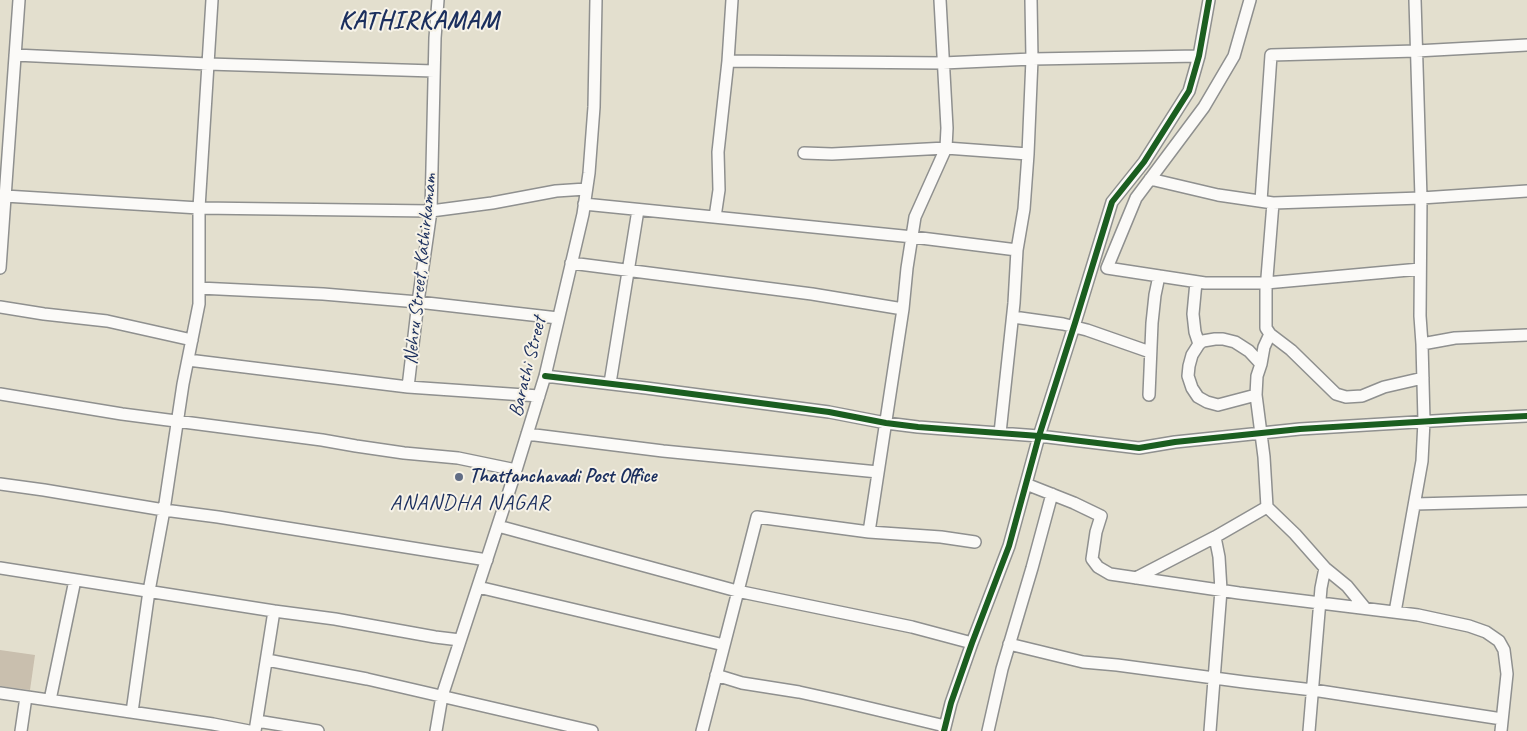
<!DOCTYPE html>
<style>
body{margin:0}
canvas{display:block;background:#e3dfce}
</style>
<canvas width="1527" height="731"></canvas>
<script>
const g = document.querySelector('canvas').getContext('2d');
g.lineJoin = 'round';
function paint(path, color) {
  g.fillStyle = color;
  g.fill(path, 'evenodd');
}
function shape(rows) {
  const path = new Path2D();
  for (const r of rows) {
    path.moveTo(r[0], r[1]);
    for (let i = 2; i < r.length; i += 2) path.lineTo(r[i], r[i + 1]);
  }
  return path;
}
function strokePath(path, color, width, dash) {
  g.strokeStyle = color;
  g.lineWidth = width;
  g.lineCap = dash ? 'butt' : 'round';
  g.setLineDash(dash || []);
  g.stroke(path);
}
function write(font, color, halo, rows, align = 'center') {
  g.font = font + ' Caveat,sans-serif';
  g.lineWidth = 4;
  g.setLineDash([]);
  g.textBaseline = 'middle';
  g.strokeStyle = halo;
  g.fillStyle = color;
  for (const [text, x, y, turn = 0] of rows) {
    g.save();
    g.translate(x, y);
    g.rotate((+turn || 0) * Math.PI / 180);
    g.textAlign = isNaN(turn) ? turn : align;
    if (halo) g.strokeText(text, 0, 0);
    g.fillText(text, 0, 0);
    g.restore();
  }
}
const building = shape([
 [0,650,35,655,30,690,0,686]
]);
const minor = shape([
 [1250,0,1234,56,1204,107,1136,198,1107,268,1205,283,1266,283,1420,269],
 [15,55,208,64,434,71],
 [728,61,943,63,1032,59,1199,56],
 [804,153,832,154,946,148,1028,154],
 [1150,179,1218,195,1273,203,1421,198,1527,191],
 [5,196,199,208,431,211,492,203,556,191,586,189],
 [1261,201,1271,55,1416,51,1527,45],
 [1273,203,1266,290,1266,328,1270,334,1291,350,1336,394,1346,397,1362,396,1384,387,1423,378],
 [584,204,913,237,1017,250],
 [715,217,719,190,718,152,728,61,732,0],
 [571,263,812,294,903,309],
 [0,268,19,0],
 [1196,282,1193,314,1195,332,1199,344],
 [199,288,323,294,418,302,558,318],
 [0,307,44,314,107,321,192,340],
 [1013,317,1063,324,1087,330,1150,352],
 [1270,334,1264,347,1261,364,1257,376,1256,395,1264,457,1267,507,1295,534,1325,568,1347,586,1365,608],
 [1422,344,1455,338,1527,335],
 [188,360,408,387,539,396],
 [545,376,646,388,829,412,886,423,918,427,1039,436,1139,448,1175,442,1300,429,1466,419,1527,416],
 [610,383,638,210],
 [408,387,418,302,431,211,435,38,438,0],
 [0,394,122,414,322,440,356,446,404,453,458,458,516,470],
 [1149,395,1152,323,1155,295,1159,276],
 [1256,395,1218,405,1207,402,1198,397,1192,388,1188,376,1189,366,1192,355,1199,344,1203,341,1215,339,1223,339,1235,342,1249,351,1261,364],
 [1000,433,1014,303,1017,250,1024,209,1028,154,1032,59,1031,0],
 [527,434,663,451,878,472],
 [0,484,44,490,164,510,218,517,487,560],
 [1026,484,1074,503,1101,516,1096,532,1092,559,1098,567,1110,574,1239,593,1418,615,1469,626,1486,632,1499,641,1504,650,1507,674,1501,731],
 [1415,504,1527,501],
 [498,526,737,591,912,627,972,643],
 [869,532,903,309,907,268,915,217,946,148,947,128,940,0],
 [0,568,274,611,335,619,435,637,460,640],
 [1136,578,1215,537,1267,507],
 [478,587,724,645],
 [1395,612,1422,461,1424,421,1422,344,1420,316,1421,198,1415,0],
 [1009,644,1083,662,1117,665,1244,682,1313,690,1502,719],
 [267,660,367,679,592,731],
 [716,675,742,683,799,692,840,701,945,726],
 [0,693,213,724,249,731],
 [50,700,75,580],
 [132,712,149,591,164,510,183,384,199,304,199,208,212,0],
 [257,721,318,731],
 [21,731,26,697],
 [255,731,274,611],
 [436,731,442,696,516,470,545,376,583,214,589,173,594,107,596,0],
 [702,731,757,517,869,532,941,537,975,542],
 [944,731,951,703,972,643,1009,546,1039,436,1075,323,1112,202,1144,162,1189,91,1199,56,1209,0],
 [988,731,1002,669,1032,568,1052,494],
 [1210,731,1221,590,1219,557,1215,537],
 [1309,731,1321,588,1325,568]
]);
const cycleway = shape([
 [545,376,646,388,829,412,886,423,918,427,1039,436,1139,448,1175,442,1300,429,1466,419,1527,416],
 [944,731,951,703,972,643,1009,546,1039,436,1075,323,1112,202,1144,162,1189,91,1199,56,1209,0]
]);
const markers = [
 [459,477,5,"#616d85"]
];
const streetNames = [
 ["Nehru Street, Kathirkamam",421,269,-84],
 ["Barathi Street",528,367,-76]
];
const poiNames = [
 ["Thattanchavadi Post Office",469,477]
];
const quarterNames = [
 ["ANANDHA NAGAR",470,503]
];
const districtNames = [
 ["KATHIRKAMAM",419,21]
];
paint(building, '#c9bfae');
strokePath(minor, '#8f908f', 14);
strokePath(minor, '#fbfaf8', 11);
strokePath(cycleway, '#1b5e20', 6);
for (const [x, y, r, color] of markers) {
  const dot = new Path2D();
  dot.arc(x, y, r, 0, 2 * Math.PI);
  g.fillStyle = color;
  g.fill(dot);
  strokePath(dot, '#f7f3e8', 2);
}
write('20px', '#1b2f5e', '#f7f3e8', streetNames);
write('bold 20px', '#1b2f5e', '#f7f3e8', poiNames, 'left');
g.letterSpacing = '1px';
write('22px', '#1b2f5e', '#f7f3e8', quarterNames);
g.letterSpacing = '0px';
g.letterSpacing = '1px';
write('bold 25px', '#1b2f5e', '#f7f3e8', districtNames);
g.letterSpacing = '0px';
</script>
